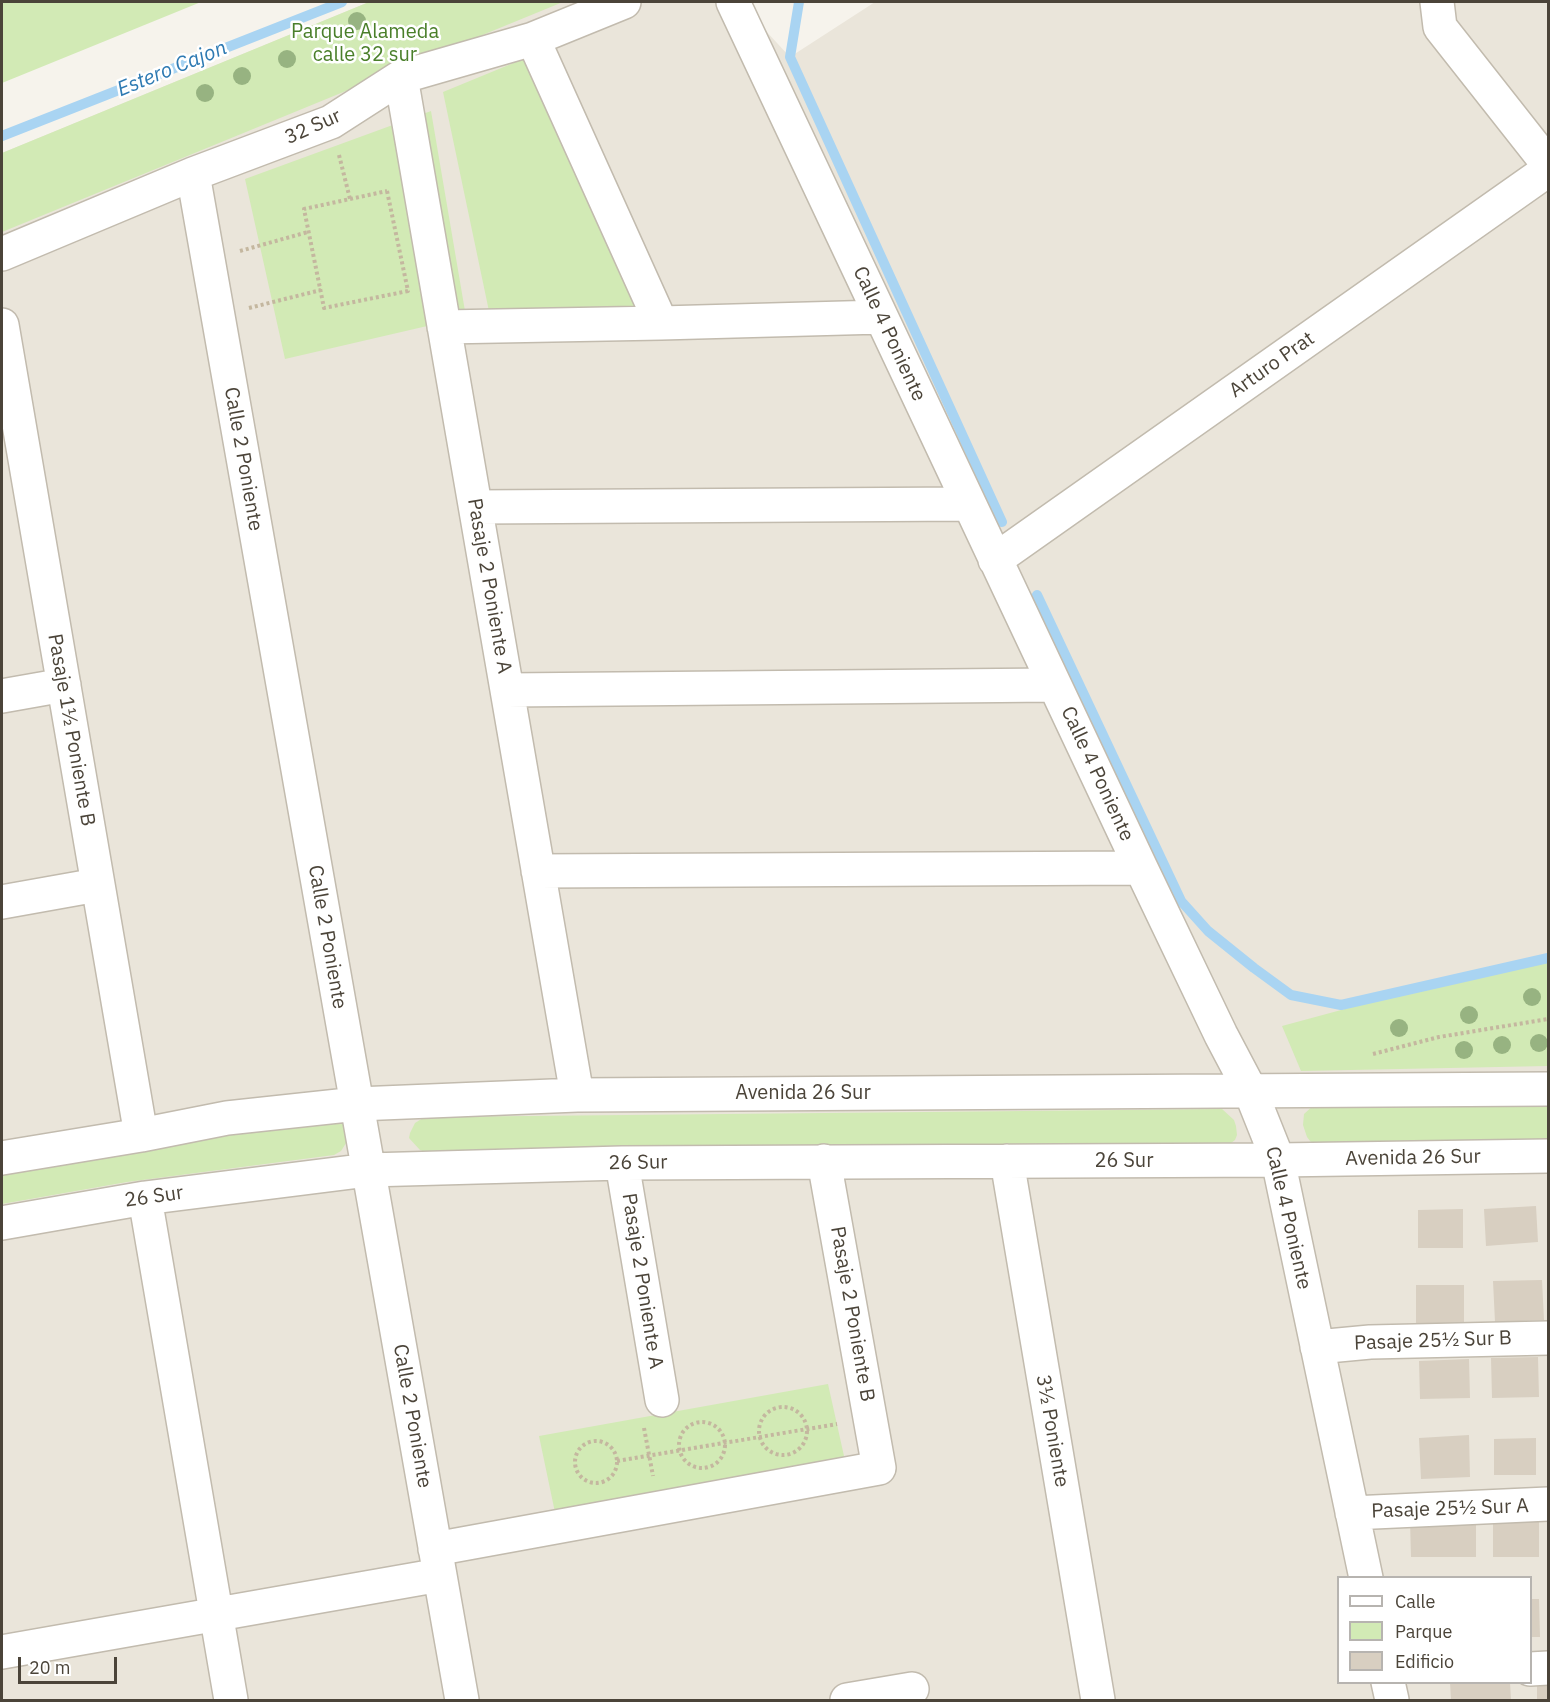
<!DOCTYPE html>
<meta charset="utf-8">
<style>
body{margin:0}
#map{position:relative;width:1550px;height:1702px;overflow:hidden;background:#f6f3ec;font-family:"IBM Plex Sans",sans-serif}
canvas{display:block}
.frame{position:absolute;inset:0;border:3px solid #4b4439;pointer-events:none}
.legend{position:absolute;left:1337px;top:1576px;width:195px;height:108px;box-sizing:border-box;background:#fff;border:2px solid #b7b4b0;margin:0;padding:8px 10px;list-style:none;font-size:18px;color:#4b4439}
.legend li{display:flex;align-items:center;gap:12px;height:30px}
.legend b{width:30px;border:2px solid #b7b4b0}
.scale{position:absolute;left:18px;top:1657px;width:99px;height:27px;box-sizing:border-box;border:3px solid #4b4439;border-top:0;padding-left:8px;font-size:18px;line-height:21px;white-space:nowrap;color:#4b4439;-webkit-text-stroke:4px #fff;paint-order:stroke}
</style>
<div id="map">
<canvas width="1550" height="1702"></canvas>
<div class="frame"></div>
<ul class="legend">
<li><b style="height:8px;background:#fff"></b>Calle</li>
<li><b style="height:16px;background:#d2eab5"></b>Parque</li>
<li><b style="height:16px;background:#d8cfc1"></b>Edificio</li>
</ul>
<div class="scale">20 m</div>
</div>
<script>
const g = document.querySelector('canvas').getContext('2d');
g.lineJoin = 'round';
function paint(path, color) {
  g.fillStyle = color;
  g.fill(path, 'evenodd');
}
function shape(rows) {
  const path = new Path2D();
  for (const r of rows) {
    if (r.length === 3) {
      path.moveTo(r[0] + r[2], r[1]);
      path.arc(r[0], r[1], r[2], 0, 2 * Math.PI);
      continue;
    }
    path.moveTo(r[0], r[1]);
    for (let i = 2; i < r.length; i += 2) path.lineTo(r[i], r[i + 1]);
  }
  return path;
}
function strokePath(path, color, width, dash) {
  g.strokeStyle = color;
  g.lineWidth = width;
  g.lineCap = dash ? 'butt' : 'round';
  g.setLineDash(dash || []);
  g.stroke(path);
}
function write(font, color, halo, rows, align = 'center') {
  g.font = font + ' "IBM Plex Sans",sans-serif';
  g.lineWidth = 5;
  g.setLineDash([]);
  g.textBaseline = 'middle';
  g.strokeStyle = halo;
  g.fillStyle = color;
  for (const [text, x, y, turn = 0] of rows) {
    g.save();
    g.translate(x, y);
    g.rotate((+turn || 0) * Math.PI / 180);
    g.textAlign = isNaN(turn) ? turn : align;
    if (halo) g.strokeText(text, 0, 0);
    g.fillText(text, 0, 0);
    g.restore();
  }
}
const residential = shape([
 [369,2,739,2,790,57,875,2,1548,2,1548,1700,2,1700,2,153],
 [1338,1578,1530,1578,1530,1682,1338,1682]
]);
const green = shape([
 [2,2,201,2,2,83],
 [369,2,563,2,2,232,2,153],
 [528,57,644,310,490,316,443,92],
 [431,111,466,317,285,359,245,179],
 [1548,954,1548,1066,1301,1071,1282,1026],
 [1548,1101,1548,1146,1314,1146,1307,1137,1303,1125,1304,1114,1314,1105],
 [1222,1109,1234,1120,1236,1126,1237,1135,1235,1140,1231,1143,425,1152,420,1150,409,1138,410,1133,415,1123,423,1118,428,1117],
 [338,1118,345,1125,348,1140,341,1151,334,1155,127,1182,2,1204,2,1169,122,1148],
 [828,1384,846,1465,557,1522,539,1436]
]);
const stream = shape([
 [799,2,790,57,1002,522],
 [2,136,342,2],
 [1037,595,1181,901,1208,931,1254,968,1291,995,1341,1005,1548,958]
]);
const building = shape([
 [1536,1206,1538,1242,1486,1246,1484,1209],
 [1463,1209,1463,1248,1418,1248,1418,1210],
 [1542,1280,1544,1320,1495,1322,1493,1281],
 [1416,1285,1464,1285,1464,1323,1416,1323],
 [1538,1357,1539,1397,1492,1398,1491,1358],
 [1469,1359,1470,1398,1420,1399,1419,1361],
 [1469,1435,1470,1477,1421,1479,1419,1438],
 [1536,1438,1536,1475,1494,1475,1494,1439],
 [1539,1519,1539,1557,1493,1557,1493,1520],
 [1410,1520,1476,1520,1476,1557,1411,1557],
 [1530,1599,1539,1599,1540,1637,1530,1637],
 [1537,1675,1548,1675,1548,1700,1537,1700],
 [1450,1682,1510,1682,1511,1700,1451,1700]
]);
const path = shape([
 [339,155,350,199],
 [387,191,408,291,324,308,304,209,387,191],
 [240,251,308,232],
 [249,308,321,290],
 [1373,1054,1439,1037,1548,1019],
 [783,1431,24],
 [702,1445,23],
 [644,1428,653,1476],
 [596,1462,21],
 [617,1461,837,1424]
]);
const minor = shape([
 [733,2,1141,868,1221,1035,1250,1090,1278,1160,1366,1578],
 [1437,2,1440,27,1548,164],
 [533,39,661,323],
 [401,77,577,1095],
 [193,174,462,1700],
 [2,254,193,174,331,122,401,77,533,39,624,2],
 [2,325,141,1135],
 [444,327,661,323,881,317],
 [476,507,968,504],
 [995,560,1548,170],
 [507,690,1054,685],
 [2,696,64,685],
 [538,871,1141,868],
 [2,902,97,885],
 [2,1158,141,1135,227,1118,357,1104,577,1095,1548,1089],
 [1007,1161,1098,1700],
 [622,1163,662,1400],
 [145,1198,231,1700],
 [2,1223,145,1198,368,1170,622,1163,1278,1160,1548,1156],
 [1317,1347,1370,1342,1548,1338],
 [1352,1513,1548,1504],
 [435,1549,879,1468,824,1161],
 [2,1652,440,1575],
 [1530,1669,1548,1668],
 [1388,1682,1392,1700],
 [847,1700,912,1689]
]);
const trees = [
 [357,21],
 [287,59],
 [242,76],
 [205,93],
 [1532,997],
 [1469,1015],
 [1399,1028],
 [1539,1043],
 [1502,1045],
 [1464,1050]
];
const parkNames = [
 ["Parque Alameda",365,32],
 ["calle 32 sur",365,55]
];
const streetNames = [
 ["32 Sur",313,127,-24],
 ["Calle 4 Poniente",889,334,65],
 ["Arturo Prat",1272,365,-35],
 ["Calle 2 Poniente",243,459,80],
 ["Pasaje 2 Poniente A",489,586,80],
 ["Pasaje 1½ Poniente B",71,730,80],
 ["Calle 4 Poniente",1097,774,65],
 ["Calle 2 Poniente",327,937,80],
 ["Avenida 26 Sur",803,1093],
 ["Avenida 26 Sur",1413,1158,-1],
 ["26 Sur",1124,1161],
 ["26 Sur",638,1163,-1],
 ["26 Sur",154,1197,-8],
 ["Calle 4 Poniente",1288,1218,77],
 ["Pasaje 2 Poniente A",642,1281,81],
 ["Pasaje 2 Poniente B",852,1314,80],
 ["Pasaje 25½ Sur B",1433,1341,-2],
 ["Calle 2 Poniente",412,1416,80],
 ["3½ Poniente",1052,1431,80],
 ["Pasaje 25½ Sur A",1450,1509,-2]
];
const waterNames = [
 ["Estero Cajon",172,69,-22]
];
paint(residential, '#eae5da');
paint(green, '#d2eab5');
strokePath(stream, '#a9d4f2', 10);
paint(building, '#d8cfc1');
strokePath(minor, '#c2bbae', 36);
strokePath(path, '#c4b79f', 4, [3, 3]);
strokePath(minor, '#fff', 33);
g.fillStyle = '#97b381';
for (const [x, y] of trees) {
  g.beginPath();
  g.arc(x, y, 9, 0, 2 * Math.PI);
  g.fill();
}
write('20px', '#4a7f2a', '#fff', parkNames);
write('20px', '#4b4439', '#fff', streetNames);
write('italic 21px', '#2e7ab2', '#fff', waterNames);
</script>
